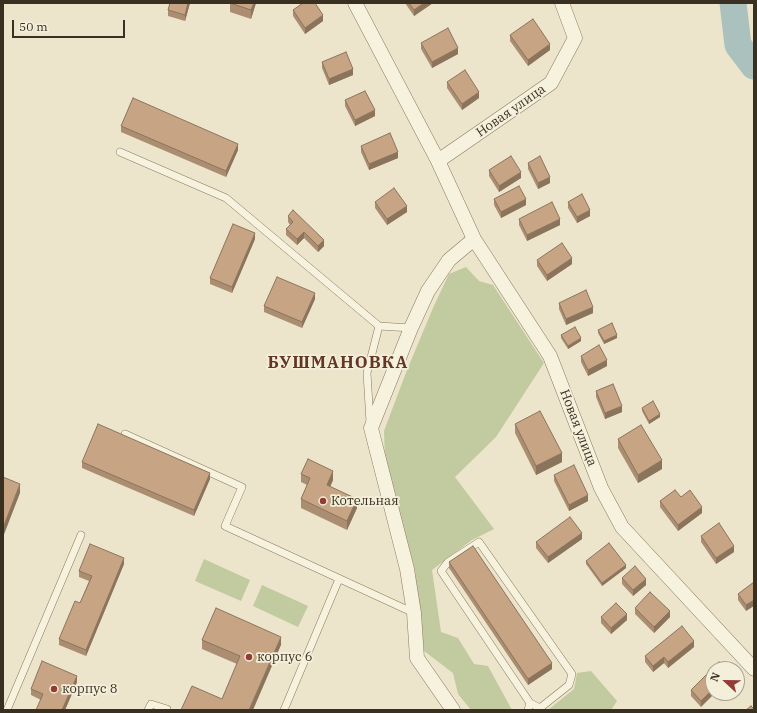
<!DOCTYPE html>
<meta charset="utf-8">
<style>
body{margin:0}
#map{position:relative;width:757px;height:713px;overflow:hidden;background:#ece5cb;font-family:"IBM Plex Serif",serif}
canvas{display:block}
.frame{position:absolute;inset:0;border:4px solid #3a3022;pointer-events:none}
.north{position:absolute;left:705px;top:661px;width:40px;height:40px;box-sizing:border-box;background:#f4efda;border:1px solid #aaa390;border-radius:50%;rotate:292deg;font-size:11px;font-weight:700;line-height:16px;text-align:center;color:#3a3022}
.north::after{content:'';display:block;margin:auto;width:14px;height:18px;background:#933b34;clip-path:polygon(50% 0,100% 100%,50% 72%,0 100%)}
.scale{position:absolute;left:12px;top:20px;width:113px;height:18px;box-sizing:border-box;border:2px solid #3a3022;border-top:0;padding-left:5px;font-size:12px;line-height:14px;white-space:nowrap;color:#3a3022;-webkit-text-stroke:3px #f4efda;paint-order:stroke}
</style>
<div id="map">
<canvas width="757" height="713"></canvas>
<div class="frame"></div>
<div class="north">N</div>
<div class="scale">50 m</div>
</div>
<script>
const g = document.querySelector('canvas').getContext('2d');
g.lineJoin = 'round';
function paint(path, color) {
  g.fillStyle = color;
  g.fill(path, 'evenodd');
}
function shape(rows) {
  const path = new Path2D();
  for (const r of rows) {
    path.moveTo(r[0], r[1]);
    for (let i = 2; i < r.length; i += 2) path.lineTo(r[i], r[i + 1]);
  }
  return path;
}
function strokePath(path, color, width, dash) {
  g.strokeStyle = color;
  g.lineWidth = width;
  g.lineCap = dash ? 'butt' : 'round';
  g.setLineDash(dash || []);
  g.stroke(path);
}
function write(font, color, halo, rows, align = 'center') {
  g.font = font + ' "IBM Plex Serif",serif';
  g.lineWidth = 3.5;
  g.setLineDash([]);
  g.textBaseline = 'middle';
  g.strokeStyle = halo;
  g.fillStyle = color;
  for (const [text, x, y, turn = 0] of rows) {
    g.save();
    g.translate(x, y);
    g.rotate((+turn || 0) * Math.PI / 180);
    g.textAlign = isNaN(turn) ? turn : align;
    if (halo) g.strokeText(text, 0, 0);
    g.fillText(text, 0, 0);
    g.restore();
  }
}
const green = shape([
 [466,267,479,281,493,285,544,363,496,437,455,477,494,529,472,540,432,570,441,632,458,638,474,664,488,666,512,710,471,710,458,694,453,673,424,651,415,570,385,461,384,431,407,370,433,308,449,274],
 [204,559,250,580,241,601,195,581],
 [262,585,308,606,298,627,253,606],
 [591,671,617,701,611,710,548,710,574,689,577,673]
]);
const river = shape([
 [733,3,738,45,754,66]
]);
const lane = shape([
 [120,152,226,198,379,326,411,328],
 [370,422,367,373,379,326],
 [125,434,242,487,225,526,414,613],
 [7,710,81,535],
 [148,710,151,704,167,709],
 [284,710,339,579],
 [528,710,530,703,441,571,448,562,479,542,572,674,569,685,540,708,530,703]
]);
const street = shape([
 [355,3,438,161,474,239,550,356,601,488,622,527,754,669],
 [438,161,551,83,575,38,562,3],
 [453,710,417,658,414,613,407,569,371,428,411,328,428,291,449,260,474,239]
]);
const wall = shape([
 [170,3,190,3,185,21,168,16,168,10],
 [230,3,256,3,251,19,230,12],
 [405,3,433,3,414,16],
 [293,10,323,21,305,34,293,16],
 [510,35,550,50,528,66,510,41],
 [421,43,458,54,432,68,421,49],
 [322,62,353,75,329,85,322,68],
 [447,82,479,98,462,110,447,88],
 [345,100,375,116,355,126,345,106],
 [121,126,238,150,226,177,121,132],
 [361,146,398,158,369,170,361,152],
 [528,163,550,183,538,189,528,169],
 [489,170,521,178,499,192,489,176],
 [494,199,526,205,501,218,494,205],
 [375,202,407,212,387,225,375,208],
 [568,202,590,216,577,223,568,208],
 [288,216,324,246,318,252,304,238,297,245,286,235,286,229,290,225,288,222],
 [519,219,560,225,527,241,519,225],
 [255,239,232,293,210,284,210,278],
 [537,260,572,264,547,281,537,266],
 [315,299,302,328,264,312,264,306],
 [559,303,593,313,566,325,559,309],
 [598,330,617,338,604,344,598,333],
 [561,335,581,341,568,349,561,338],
 [581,356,607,366,588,376,581,362],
 [596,391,622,412,605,419,596,397],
 [642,408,660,417,649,424,642,411],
 [515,424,562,462,536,475,515,433],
 [618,439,662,469,638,483,618,448],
 [82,462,210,479,194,516,82,468],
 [301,474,333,480,330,487,357,508,347,530,301,508,301,499,307,485,301,482],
 [554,475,588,501,569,511,554,481],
 [681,497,702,513,678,531,660,507,660,501],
 [701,536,734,552,716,564,701,542],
 [582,539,548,563,536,548,536,542],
 [586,561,626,568,602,586,586,564],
 [449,562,552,669,528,685,449,568],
 [124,564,86,656,59,645,59,639,80,603,89,581,79,577,79,571],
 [622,578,646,585,633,596,622,584],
 [754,582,746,611,738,600,738,594],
 [635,608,670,617,654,633,635,614],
 [601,617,627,620,611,634,601,623],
 [202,640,281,645,222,699,237,664,202,649],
 [694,647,668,668,664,663,653,672,645,662,645,656],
 [719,662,701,707,691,696,691,690],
 [77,682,65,710,36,710,41,700,31,695,31,689]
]);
const shadedWall = shape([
 [188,3,190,3,185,21,185,15],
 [254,3,256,3,251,19,251,10],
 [424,3,433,3,414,16,414,10],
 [323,15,323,21,305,34,305,28],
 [550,44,550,50,528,66,528,60],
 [458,48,458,54,432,68,432,62],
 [353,69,353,75,329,85,329,79],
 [479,92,479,98,462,110,462,104],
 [375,110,375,116,355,126,355,120],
 [238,144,238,150,226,177,226,171],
 [398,152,398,158,369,170,369,164],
 [521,172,521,178,499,192,499,186],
 [550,177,550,183,538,189,538,183],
 [526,199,526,205,501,218,501,212],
 [407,206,407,212,387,225,387,219],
 [590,210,590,216,577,223,577,217],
 [560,219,560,225,527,241,527,235],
 [304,232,304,238,297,245,297,239],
 [255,233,255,239,232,293,232,287],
 [324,240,324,246,318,252,318,246],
 [572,258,572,264,547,281,547,275],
 [315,293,315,299,302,328,302,322],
 [593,307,593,313,566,325,566,319],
 [617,335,617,338,604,344,604,341],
 [581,338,581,341,568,349,568,346],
 [607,360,607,366,588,376,588,370],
 [622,406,622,412,605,419,605,413],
 [660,414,660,417,649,424,649,421],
 [562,453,562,462,536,475,536,466],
 [662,460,662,469,638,483,638,475],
 [333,471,333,480,327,494,327,485],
 [210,473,210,479,194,516,194,510],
 [20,484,20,493,3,537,3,528],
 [588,495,588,501,569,511,569,505],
 [357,499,357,508,347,530,347,521],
 [702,507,702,513,678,531,678,525],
 [582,533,582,539,548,563,548,557],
 [734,546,734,552,716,564,716,558],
 [124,558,124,564,86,656,86,650],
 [626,565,626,568,602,586,602,583],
 [646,579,646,585,633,596,633,590],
 [754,600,754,606,746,611,746,605],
 [670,611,670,617,654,633,654,627],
 [627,614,627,620,611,634,611,628],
 [281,637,281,645,253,710,249,710],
 [694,641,694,647,668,668,668,662],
 [664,657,664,663,653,672,653,666],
 [552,663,552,669,528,685,528,679],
 [77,676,77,682,65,710,62,710],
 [713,689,713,693,715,693,701,707,701,701]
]);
const building = shape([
 [170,3,188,3,185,15,168,10,170,3],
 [230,3,254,3,251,10,230,3],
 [303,3,315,3,323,15,305,28,293,10,303,3],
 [409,3,424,3,414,10,409,3],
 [533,19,550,44,528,60,510,35,533,19],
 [448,28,458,48,432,62,421,43,448,28],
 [346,52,353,69,329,79,322,62,346,52],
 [465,70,479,92,462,104,447,82,465,70],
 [365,91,375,110,355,120,345,100,365,91],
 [133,98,238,144,226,171,121,126,133,98],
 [390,133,398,152,369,164,361,146,390,133],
 [511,156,521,172,499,186,489,170,511,156],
 [540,156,550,177,538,183,528,163,540,156],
 [519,186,526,199,501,212,494,199,519,186],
 [394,188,407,206,387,219,375,202,394,188],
 [582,194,590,210,577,217,568,202,582,194],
 [552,202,560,219,527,235,519,219,552,202],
 [293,210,324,240,318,246,304,232,297,239,286,229,293,222,288,216,293,210],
 [233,224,255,233,232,287,210,278,233,224],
 [562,243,572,258,547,275,537,260,562,243],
 [277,277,315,293,302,322,264,306,277,277],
 [586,290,593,307,566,319,559,303,586,290],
 [612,323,617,335,604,341,598,330,612,323],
 [575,327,581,338,568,346,561,335,575,327],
 [599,345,607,360,588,370,581,356,599,345],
 [613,384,622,406,605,413,596,391,613,384],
 [653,401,660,414,649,421,642,408,653,401],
 [540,411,562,453,536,466,515,424,540,411],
 [98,424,210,473,194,510,82,462,98,424],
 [641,425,662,460,638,475,618,439,641,425],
 [308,459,333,471,327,485,357,499,347,521,301,499,310,478,301,474,308,459],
 [574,465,588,495,569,505,554,475,574,465],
 [3,477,20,484,3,528,3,477],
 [675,490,681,497,690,490,702,507,678,525,660,501,675,490],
 [570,517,582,533,548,557,536,542,570,517],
 [719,523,734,546,716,558,701,536,719,523],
 [609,543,626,565,602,583,586,561,609,543],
 [90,544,124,558,86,650,59,639,75,601,80,603,92,576,79,571,90,544],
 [473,546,552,663,528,679,449,562,473,546],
 [635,566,646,579,633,590,622,578,635,566],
 [754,582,754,600,746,605,738,594,754,582],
 [650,592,670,611,654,627,635,608,650,592],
 [616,603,627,614,611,628,601,617,616,603],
 [216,608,281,637,249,710,181,710,192,686,222,699,240,656,202,640,216,608],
 [682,626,694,641,668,662,664,657,653,666,645,656,682,626],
 [42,661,77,676,62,710,36,710,43,694,31,689,42,661],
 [719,662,725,669,713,669,713,689,701,701,691,690,719,662],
 [751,706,754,709,754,710,746,710,751,706]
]);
const markers = [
 [323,501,4,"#933b34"],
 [249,657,4,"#933b34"],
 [54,689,4,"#933b34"]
];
const streetNames = [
 ["Новая улица",511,111,-35],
 ["Новая улица",578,428,69]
];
const poiNames = [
 ["Котельная",331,501],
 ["корпус 6",257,657],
 ["корпус 8",62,689]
];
const districtNames = [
 ["БУШМАНОВКА",338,363]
];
paint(green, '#c2ca9f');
strokePath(river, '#abc1bd', 27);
strokePath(lane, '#887960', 8);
strokePath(street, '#887960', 15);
strokePath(lane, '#f7f2de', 7);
strokePath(street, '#f7f2de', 14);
paint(wall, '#ab8e72');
paint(shadedWall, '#8b745c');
paint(building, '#c7a584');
strokePath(building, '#8b745c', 1);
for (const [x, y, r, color] of markers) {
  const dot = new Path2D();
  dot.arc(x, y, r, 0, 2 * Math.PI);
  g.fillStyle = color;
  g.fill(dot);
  strokePath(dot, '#f4efda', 1.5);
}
write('13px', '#3a3022', '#f4efda', streetNames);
write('13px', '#3a3022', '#f4efda', poiNames, 'left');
g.letterSpacing = '1px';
write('bold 17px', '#643725', '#f4efda', districtNames);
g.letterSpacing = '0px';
</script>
